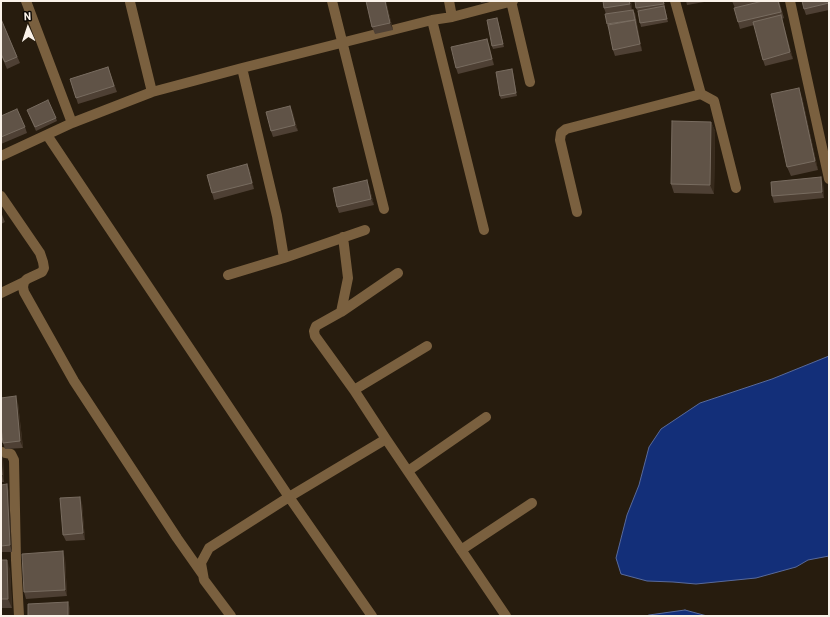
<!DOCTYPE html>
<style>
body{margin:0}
#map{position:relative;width:830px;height:617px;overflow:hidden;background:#271c0e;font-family:Barlow,sans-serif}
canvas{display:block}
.frame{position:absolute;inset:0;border:2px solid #faf2e9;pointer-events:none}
.north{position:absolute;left:8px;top:8px;width:40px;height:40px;-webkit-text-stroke:3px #0c0803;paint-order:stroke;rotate:357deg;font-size:11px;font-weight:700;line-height:16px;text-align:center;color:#faf2e9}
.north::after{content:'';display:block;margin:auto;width:14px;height:18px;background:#faf2e9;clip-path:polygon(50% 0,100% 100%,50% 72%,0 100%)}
</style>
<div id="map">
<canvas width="830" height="617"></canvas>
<div class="frame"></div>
<div class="north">N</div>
</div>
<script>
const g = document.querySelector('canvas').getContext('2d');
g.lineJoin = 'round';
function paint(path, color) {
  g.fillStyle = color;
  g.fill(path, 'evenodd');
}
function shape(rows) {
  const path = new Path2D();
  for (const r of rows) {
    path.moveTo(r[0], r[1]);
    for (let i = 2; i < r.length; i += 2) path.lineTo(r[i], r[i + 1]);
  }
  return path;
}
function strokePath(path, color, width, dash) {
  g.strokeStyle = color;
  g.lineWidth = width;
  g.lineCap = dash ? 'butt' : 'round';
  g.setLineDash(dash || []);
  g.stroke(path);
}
const water = shape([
 [829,356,829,556,808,560,796,567,756,578,696,584,673,582,647,581,621,574,616,558,627,515,639,485,649,447,661,429,700,403,772,379,829,356],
 [685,610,707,616,646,616,649,615,685,610]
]);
const street = shape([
 [26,1,72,123],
 [332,1,384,209],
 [449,1,452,17],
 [511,1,530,82],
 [675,1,701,94],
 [790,1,829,179],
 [130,2,152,92],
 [432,20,484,230],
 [242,68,277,216,284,258],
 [47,135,289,497,372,616],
 [1,156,72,123,152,92,242,68,432,20,452,17,513,1],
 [1,196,40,253,43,262,44,268,42,272,27,279,24,282,23,287,24,292,74,381,177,538,203,575],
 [577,212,560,140,561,133,566,129,701,94,714,101,736,188],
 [398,273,341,312,316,326,314,331,315,336,354,390,386,439,506,616],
 [228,275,284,258,365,230],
 [1,293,24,282],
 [341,312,348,278,343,237],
 [354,390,427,346],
 [1,452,11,454,14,460,16,560,19,616],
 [408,471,486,417],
 [461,550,532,503],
 [231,616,204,580,201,563,209,548,289,497,386,439]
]);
const wall = shape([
 [386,1,393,30,375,34,372,27],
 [480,1,493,1,481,3],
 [603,1,631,1,632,10,635,13,642,51,615,56,613,50,609,28,608,28,607,24,606,14,604,8],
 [635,1,664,1,665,8,668,22,641,27,638,12,636,8],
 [686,1,710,1,687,5],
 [732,1,779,1,784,18,782,19,793,59,765,66,763,60,754,25,740,29,738,22,735,8],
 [829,1,829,10,806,15,804,9],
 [1,19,20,63,7,69,1,55],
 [498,21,504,47,493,49,492,46],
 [489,45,494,65,458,74,456,68],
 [108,67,117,92,78,104,70,79],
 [513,72,517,96,501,99,500,96],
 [802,97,818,170,791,176,787,167],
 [290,106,298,131,273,137,271,131],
 [28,113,56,118,57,121,36,131],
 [1,116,25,127,27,133,1,144],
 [711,122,715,131,714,194,674,193,671,184],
 [247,164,250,171,254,189,214,200,212,193],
 [823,183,824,198,774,203,772,196],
 [369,186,374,205,339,213,337,207],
 [1,212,5,222,1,224],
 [18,403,23,448,5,449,3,443],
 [1,453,3,459,4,482,1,482],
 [1,485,9,491,12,552,1,552],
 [82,503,85,540,66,541,63,535],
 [65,558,67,596,26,599,24,592],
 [1,560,10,569,12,608,1,608]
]);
const shadedWall = shape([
 [385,1,386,1,393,30,390,23],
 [629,1,631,1,632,11,630,4],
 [781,15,783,21,793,59,790,52],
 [635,20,637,26,642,51,640,44],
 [487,39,489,45,494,65,492,59],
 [512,69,513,72,517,96,516,93],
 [799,88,802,97,818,170,815,161],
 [290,106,293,112,298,131,295,125],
 [711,122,715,131,714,194,710,185],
 [247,164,250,171,254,189,252,183],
 [821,177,823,183,824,198,822,192],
 [367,180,369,186,374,205,371,199],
 [16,396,18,403,23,448,20,441],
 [1,453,3,459,4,482,2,475],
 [7,484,9,491,12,552,10,545],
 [80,497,82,503,85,540,83,533],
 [63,551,65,558,67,596,65,590],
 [7,560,10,569,12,608,8,599],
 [68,602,70,608,70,616,68,616]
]);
const building = shape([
 [366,1,385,1,390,23,372,27,366,1],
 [603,1,629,1,630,4,604,8,603,1],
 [635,1,663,1,664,4,636,8,635,1],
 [763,1,778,1,781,12,738,22,734,8,763,1],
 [802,1,829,1,829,3,804,9,802,1],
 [664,6,667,19,640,23,638,11,664,6],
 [633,10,635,20,607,24,605,14,633,10],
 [781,15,790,52,763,60,753,22,781,15],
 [497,18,503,44,492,46,487,20,497,18],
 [1,19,17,57,5,62,1,54,1,19],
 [635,20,640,44,613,50,608,25,635,20],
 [487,39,492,59,456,68,451,47,487,39],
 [108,67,114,86,76,98,70,79,108,67],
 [512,69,516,93,500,96,496,72,512,69],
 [799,88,815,161,787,167,771,94,799,88],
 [48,100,56,118,35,127,27,110,48,100],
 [290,106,295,125,271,131,266,112,290,106],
 [17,109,25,127,1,137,1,116,17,109],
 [672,121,711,122,710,185,671,184,672,121],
 [247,164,252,183,212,193,207,175,247,164],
 [821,177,822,192,772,196,771,182,821,177],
 [367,180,371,199,337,207,333,188,367,180],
 [16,396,20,441,3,443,1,428,1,398,16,396],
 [1,458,2,475,1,475,1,458],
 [7,484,10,545,1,546,1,485,7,484],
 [80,497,83,533,63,535,60,498,80,497],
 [63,551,65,590,24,592,22,554,63,551],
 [1,560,7,560,8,599,1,599,1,560],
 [68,602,68,616,28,616,28,604,68,602]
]);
paint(water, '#132f79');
strokePath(water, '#586a9b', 1);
strokePath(street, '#7a603f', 10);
paint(wall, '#4e4034');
paint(shadedWall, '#372a1c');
paint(building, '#605347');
strokePath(building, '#786c60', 1);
</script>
